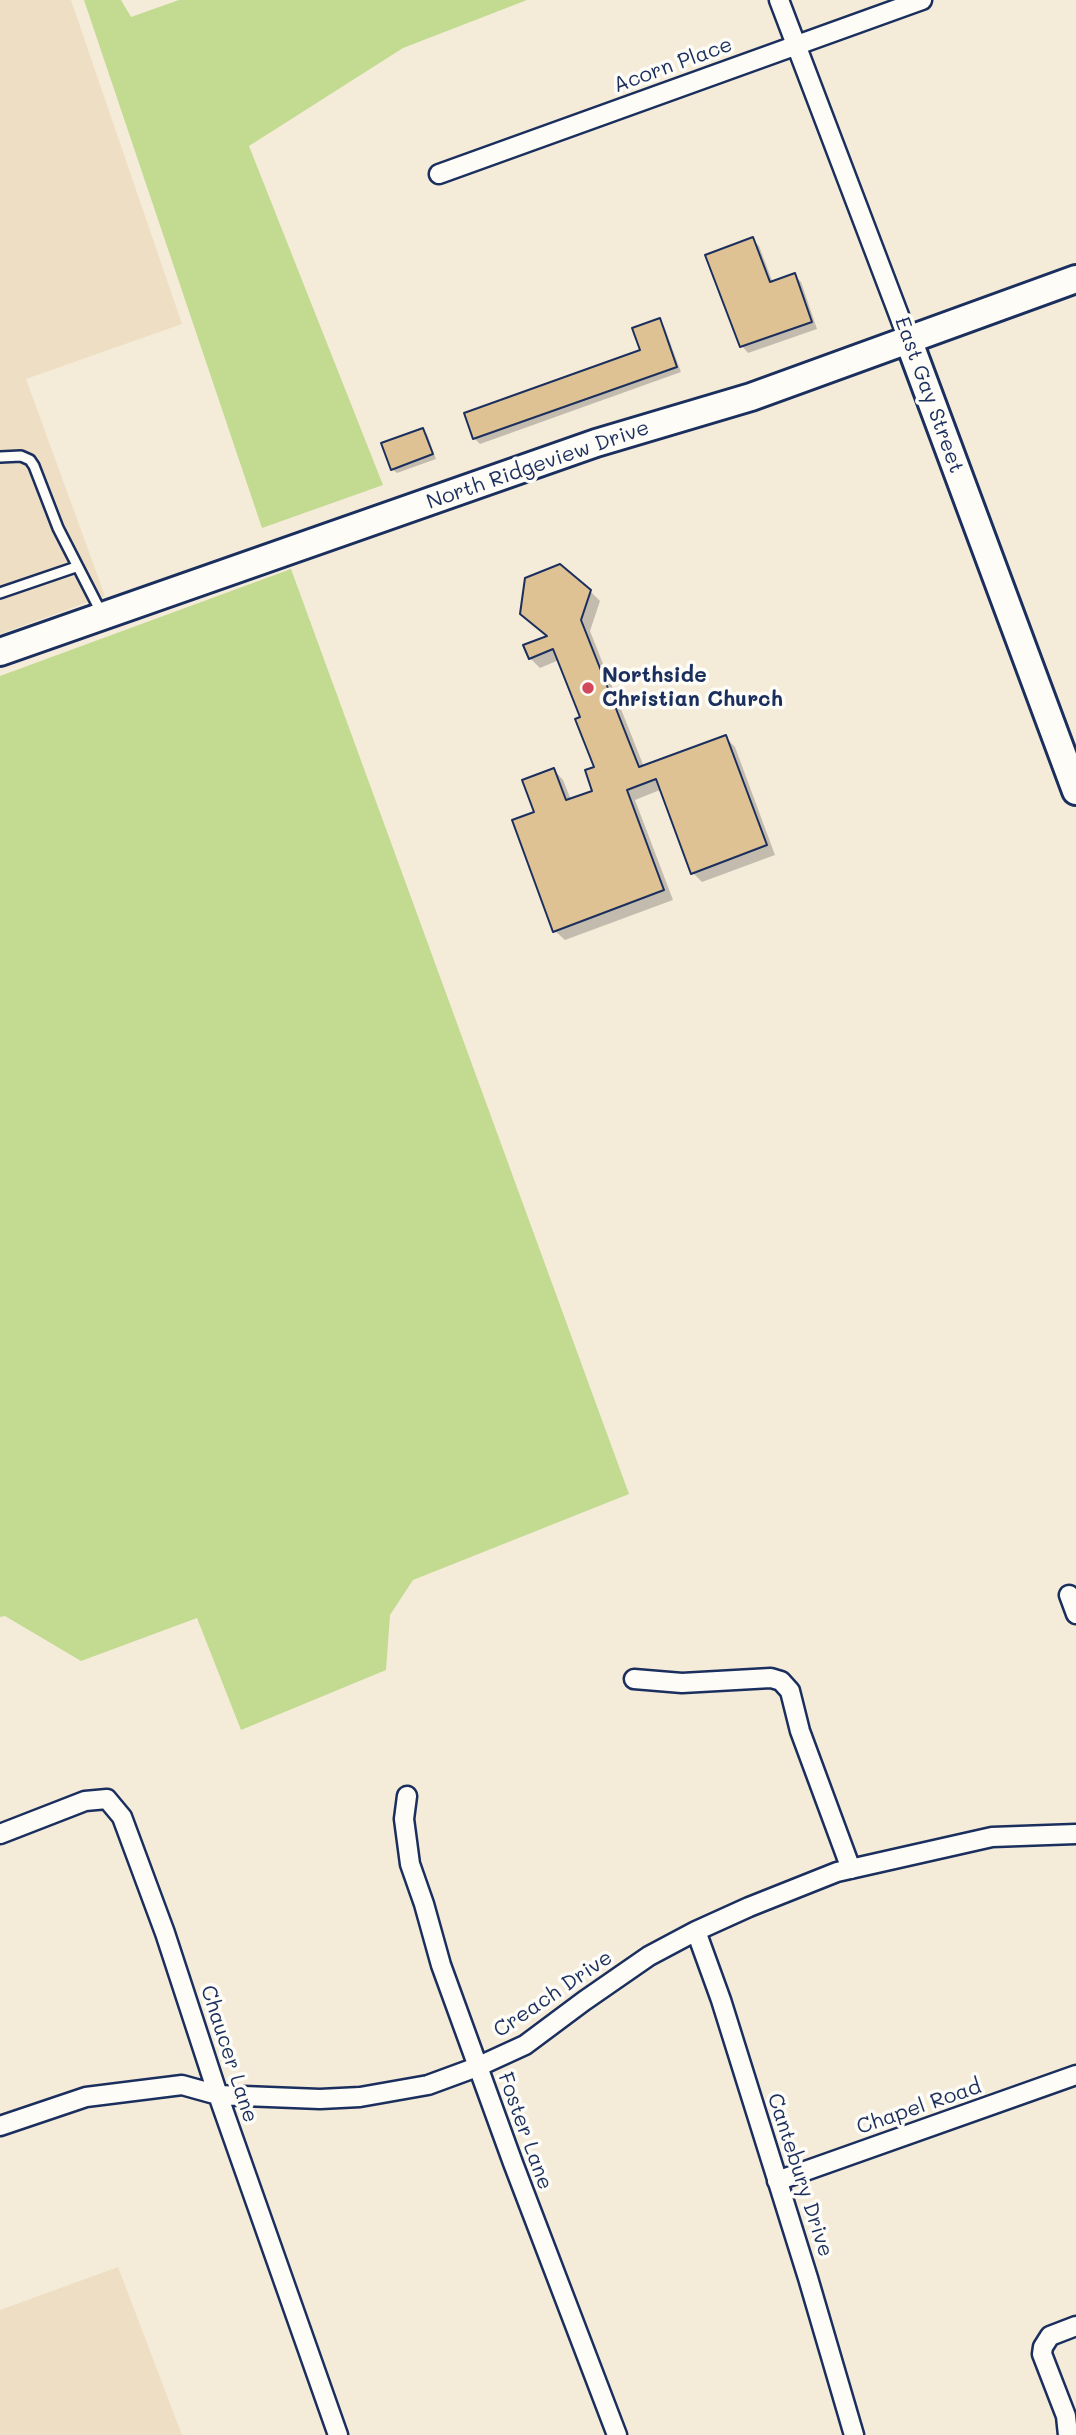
<!DOCTYPE html>
<style>
body{margin:0}
canvas{display:block;background:#f4ebd9}
</style>
<canvas width="1076" height="2435"></canvas>
<script>
const g = document.querySelector('canvas').getContext('2d');
g.lineJoin = 'round';
function paint(path, color) {
  g.fillStyle = color;
  g.fill(path, 'evenodd');
}
function shape(rows) {
  const path = new Path2D();
  for (const r of rows) {
    path.moveTo(r[0], r[1]);
    for (let i = 2; i < r.length; i += 2) path.lineTo(r[i], r[i + 1]);
  }
  return path;
}
function strokePath(path, color, width, dash) {
  g.strokeStyle = color;
  g.lineWidth = width;
  g.lineCap = dash ? 'butt' : 'round';
  g.setLineDash(dash || []);
  g.stroke(path);
}
function write(font, color, halo, rows, align = 'center') {
  g.font = font + ' Mali,sans-serif';
  g.lineWidth = 7;
  g.setLineDash([]);
  g.textBaseline = 'middle';
  g.strokeStyle = halo;
  g.fillStyle = color;
  for (const [text, x, y, turn = 0] of rows) {
    g.save();
    g.translate(x, y);
    g.rotate((+turn || 0) * Math.PI / 180);
    g.textAlign = isNaN(turn) ? turn : align;
    if (halo) g.strokeText(text, 0, 0);
    g.fillText(text, 0, 0);
    g.restore();
  }
}
const built = shape([
 [0,0,71,0,182,324,26,379,105,596,0,634],
 [118,2267,182,2435,0,2435,0,2310]
]);
const green = shape([
 [84,0,121,0,131,17,179,0,527,0,403,48,249,146,383,485,262,528],
 [291,569,629,1494,413,1580,390,1615,386,1670,241,1730,197,1618,81,1661,5,1616,0,1617,0,676]
]);
const shadow = shape([
 [752,239,759,246,773,283,794,275,801,282,817,329,748,353,742,346],
 [659,320,664,326,681,372,480,444,475,439,466,414,642,351],
 [422,430,427,434,436,459,397,473,392,469],
 [590,591,600,601,590,631,644,767,725,737,735,747,775,855,702,882,693,873,660,790,635,800,673,900,565,940,555,931,536,813,554,770,563,780,571,800,595,792,596,768,582,718,559,660,540,668,530,658]
]);
const building = shape([
 [753,237,770,282,795,273,812,322,740,347,705,255,753,237],
 [660,318,677,367,473,439,464,413,640,350,632,328,660,318],
 [423,428,433,454,391,470,381,443,423,428],
 [560,564,591,590,581,620,639,767,726,735,767,845,691,874,656,779,627,790,664,890,553,932,512,820,534,812,522,780,554,768,566,800,592,791,585,770,594,767,575,719,580,717,553,649,529,659,523,645,547,636,520,614,525,578,560,564]
]);
const service = shape([
 [0,457,21,456,30,460,34,466,58,528,102,614],
 [0,593,76,567]
]);
const minor = shape([
 [779,0,908,339],
 [439,174,922,0],
 [1069,1595,1076,1614],
 [634,1679,682,1683,771,1678,781,1681,790,1691,800,1731,851,1869],
 [407,1796,404,1819,410,1864,424,1904,441,1965,513,2163,617,2435],
 [0,1834,85,1801,107,1799,122,1817,165,1933,218,2095,338,2435],
 [696,1931,721,2000,808,2278,854,2435],
 [0,2126,86,2097,182,2085,218,2095,320,2099,360,2097,428,2085,477,2067,525,2045,584,2001,649,1956,696,1931,749,1907,837,1872,992,1837,1076,1834],
 [777,2181,1076,2075],
 [1068,2435,1066,2416,1042,2354,1043,2347,1050,2336,1076,2326]
]);
const secondary = shape([
 [908,339,1076,791],
 [0,652,596,443,751,397,1076,279]
]);
const markers = [
 [588,688,7,"#d1495b"]
];
const streetNames = [
 ["Acorn Place",673,65,-20],
 ["East Gay Street",929,395,70],
 ["North Ridgeview Drive",538,465,-19],
 ["Creach Drive",553,1994,-34],
 ["Chaucer Lane",229,2054,72],
 ["Chapel Road",919,2107,-19],
 ["Foster Lane",525,2131,70],
 ["Cantebury Drive",800,2175,72]
];
const poiNames = [
 ["Northside",602,676],
 ["Christian Church",602,700]
];
paint(built, '#eedfc4');
paint(green, '#c2db91');
paint(shadow, '#0003');
paint(building, '#dfc293');
strokePath(building, '#1b2f5e', 2);
strokePath(service, '#1b2f5e', 14);
strokePath(minor, '#1b2f5e', 23);
strokePath(secondary, '#1b2f5e', 32);
strokePath(service, '#fdfcf7', 9);
strokePath(minor, '#fdfcf7', 18);
strokePath(secondary, '#fdfcf7', 26);
for (const [x, y, r, color] of markers) {
  const dot = new Path2D();
  dot.arc(x, y, r, 0, 2 * Math.PI);
  g.fillStyle = color;
  g.fill(dot);
  strokePath(dot, '#fdfcf7', 2.5);
}
write('21px', '#1b2f5e', '#fdfcf7', streetNames);
write('bold 21px', '#1b2f5e', '#fdfcf7', poiNames, 'left');
</script>
